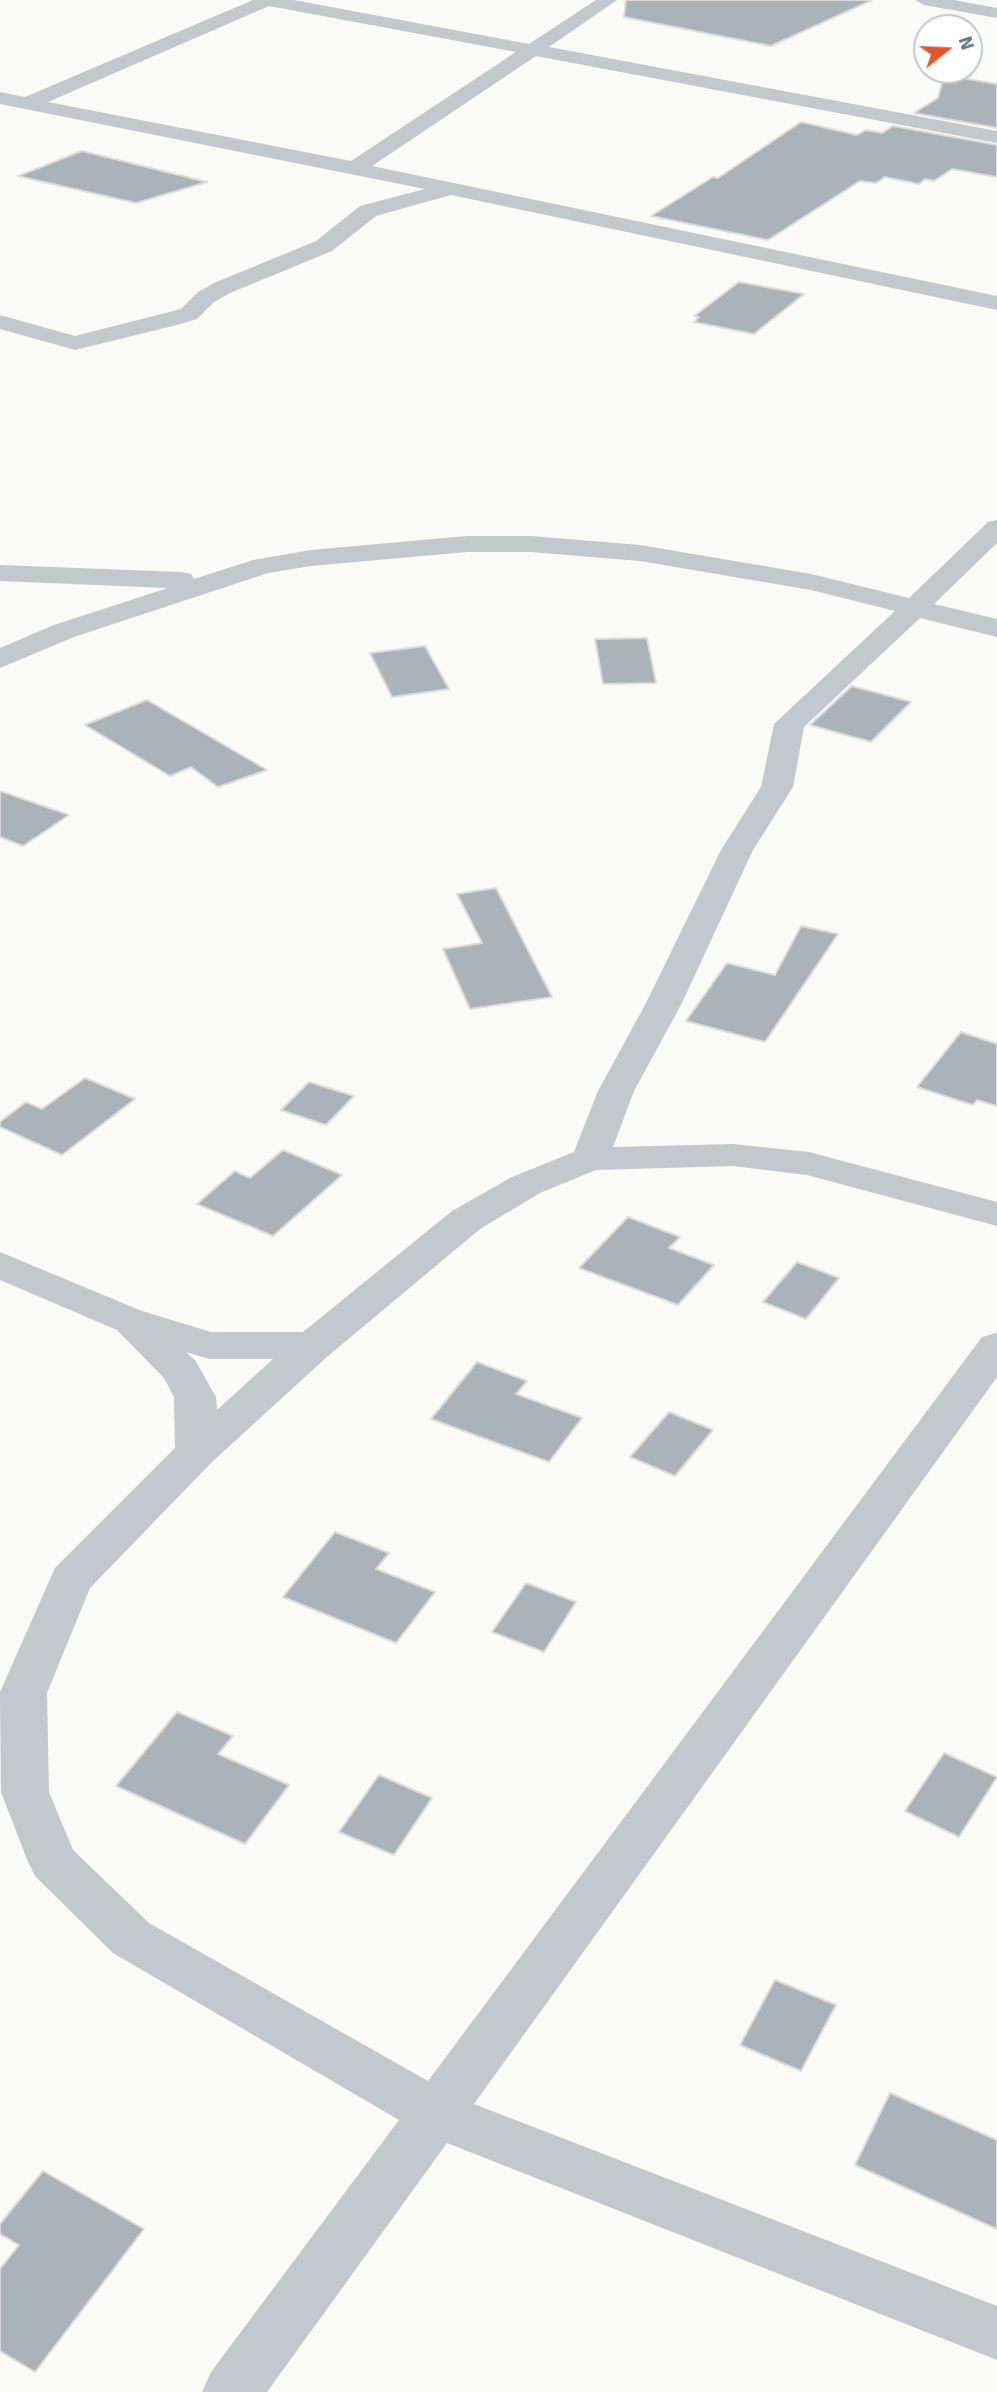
<!DOCTYPE html>
<style>
body{margin:0}
#map{position:relative;width:997px;height:2392px;overflow:hidden;background:#fafaf8;font-family:Signika,sans-serif}
canvas{display:block}
.north{position:absolute;left:913px;top:14px;width:70px;height:70px;box-sizing:border-box;background:#fff;border:2px solid #c1c8cd;border-radius:50%;rotate:72deg;font-size:19px;font-weight:700;line-height:28px;text-align:center;color:#657683}
.north::after{content:'';display:block;margin:auto;width:24px;height:32px;background:#e4572e;clip-path:polygon(50% 0,100% 100%,50% 72%,0 100%)}
</style>
<div id="map">
<canvas width="997" height="2392"></canvas>
<div class="north">N</div>
</div>
<script>
const g = document.querySelector('canvas').getContext('2d');
g.lineJoin = 'round';
function paint(path, color) {
  g.fillStyle = color;
  g.fill(path, 'evenodd');
}
function shape(rows) {
  const path = new Path2D();
  for (const r of rows) {
    path.moveTo(r[0], r[1]);
    for (let i = 2; i < r.length; i += 2) path.lineTo(r[i], r[i + 1]);
  }
  return path;
}
function strokePath(path, color, width, dash) {
  g.strokeStyle = color;
  g.lineWidth = width;
  g.lineCap = dash ? 'butt' : 'round';
  g.setLineDash(dash || []);
  g.stroke(path);
}
const building = shape([
 [626,0,872,0,771,46,624,17,626,0],
 [944,75,997,84,997,128,914,113,938,98,944,75],
 [801,122,857,135,866,130,882,133,893,126,997,145,997,177,952,169,934,181,925,179,919,184,885,177,876,183,860,181,768,240,651,216,713,177,718,178,801,122],
 [82,151,207,182,136,203,18,176,82,151],
 [739,282,804,294,754,334,694,322,699,317,694,316,739,282],
 [647,638,656,683,603,684,595,639,647,638],
 [425,646,449,689,392,697,370,653,425,646],
 [852,686,911,702,871,742,810,725,852,686],
 [147,700,267,770,218,787,191,767,170,776,85,725,147,700],
 [0,791,69,815,23,846,0,837,0,791],
 [496,888,552,997,470,1009,443,949,482,943,457,894,496,888],
 [801,926,838,934,765,1042,686,1021,727,963,775,975,801,926],
 [961,1032,997,1044,997,1106,977,1100,973,1105,917,1087,961,1032],
 [85,1078,135,1099,62,1155,0,1127,0,1122,26,1102,42,1109,85,1078],
 [309,1082,354,1096,326,1125,281,1110,309,1082],
 [283,1150,342,1175,273,1236,197,1204,235,1171,250,1178,283,1150],
 [628,1217,680,1237,669,1248,714,1265,678,1305,579,1268,628,1217],
 [797,1262,839,1278,806,1319,763,1302,797,1262],
 [477,1362,527,1381,516,1394,582,1418,549,1462,431,1419,477,1362],
 [669,1412,713,1430,675,1476,630,1457,669,1412],
 [335,1532,389,1553,376,1569,435,1592,396,1643,283,1597,335,1532],
 [526,1583,576,1602,544,1652,492,1632,526,1583],
 [177,1712,233,1736,218,1754,289,1785,245,1844,116,1786,177,1712],
 [944,1753,997,1777,959,1837,905,1811,944,1753],
 [379,1775,432,1798,394,1855,339,1832,379,1775],
 [775,1980,836,2005,801,2071,740,2045,775,1980],
 [890,2093,997,2140,997,2229,855,2165,890,2093],
 [43,2171,144,2229,35,2372,0,2351,0,2269,19,2245,0,2234,0,2224,43,2171]
]);
const street = shape([
 [253,0,294,0,529,44,596,0,617,0,549,47,997,131,997,143,536,56,372,166,997,296,997,310,451,195,376,216,332,251,230,293,214,302,197,319,181,324,75,350,0,329,0,315,75,336,181,309,198,292,214,283,316,241,360,206,425,189,0,104,0,92,25,97,253,0],
 [269,6,516,52,351,161,48,102,269,6],
 [915,0,954,0,997,8,997,18,924,5,915,0],
 [997,520,997,543,934,604,997,619,997,637,920,618,804,727,793,787,753,850,681,1005,634,1091,613,1147,733,1144,809,1152,997,1202,997,1226,807,1175,733,1166,596,1170,540,1193,480,1229,328,1356,212,1462,90,1588,47,1693,49,1792,73,1850,149,1923,428,2081,982,1337,997,1333,997,1377,474,2104,997,2306,997,2360,447,2143,267,2392,202,2392,211,2372,399,2120,113,1953,35,1876,28,1862,1,1792,0,1692,55,1568,175,1448,174,1397,164,1378,117,1330,0,1280,0,1252,142,1311,211,1332,303,1332,452,1211,512,1177,574,1152,598,1091,645,1005,721,850,761,787,774,724,895,611,811,590,640,561,531,552,467,552,311,566,268,573,74,637,0,668,0,648,54,625,168,588,0,581,0,565,181,572,191,574,194,579,253,560,311,550,467,536,531,536,640,545,811,574,909,598,988,522,997,520],
 [186,1352,209,1359,273,1359,217,1410,216,1397,195,1360,186,1352]
]);
paint(building, '#aab3b9');
strokePath(building, '#dcdcda', 2);
paint(street, '#c3c8cc');
</script>
